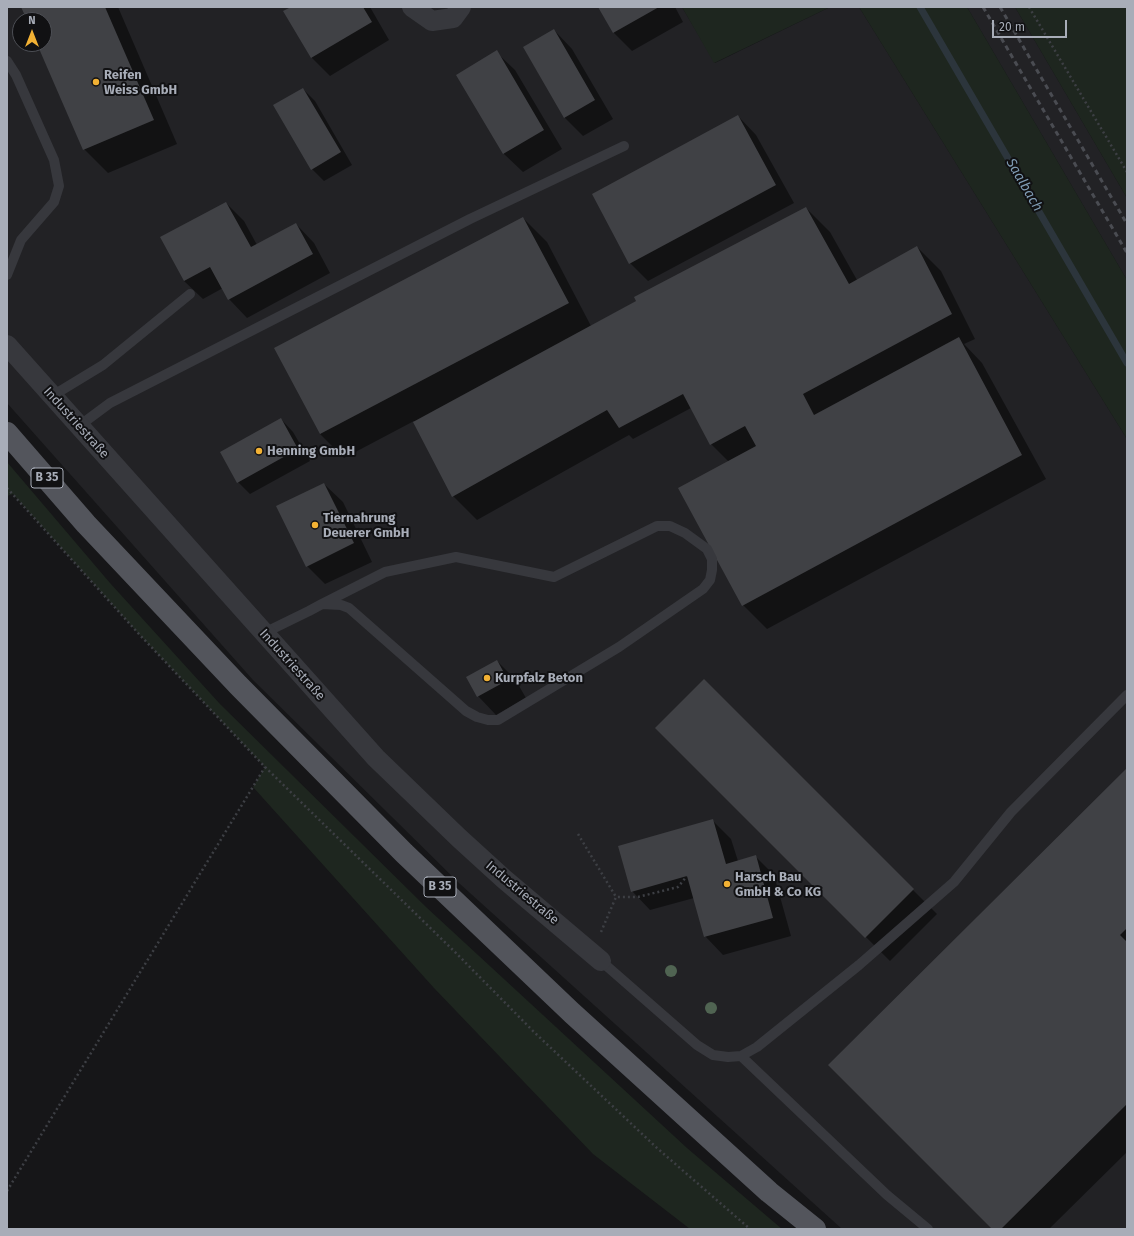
<!DOCTYPE html>
<meta charset="utf-8">
<style>
body{margin:0}
#map{position:relative;width:1134px;height:1236px;overflow:hidden;background:#161618;font-family:"Fira Sans",sans-serif}
canvas{display:block}
.frame{position:absolute;inset:0;border:8px solid #a8adb8;pointer-events:none}
.north{position:absolute;left:12px;top:12px;width:40px;height:40px;box-sizing:border-box;background:#111113;border:1px solid #4d4f55;border-radius:50%;rotate:0deg;font-size:11px;font-weight:700;line-height:16px;text-align:center;color:#a8adb8}
.north::after{content:'';display:block;margin:auto;width:14px;height:18px;background:#f2b134;clip-path:polygon(50% 0,100% 100%,50% 72%,0 100%)}
.scale{position:absolute;left:992px;top:20px;width:75px;height:18px;box-sizing:border-box;border:2px solid #a8adb8;border-top:0;padding-left:5px;font-size:12px;line-height:14px;white-space:nowrap;color:#a8adb8;-webkit-text-stroke:3px #111113;paint-order:stroke}
</style>
<div id="map">
<canvas width="1134" height="1236"></canvas>
<div class="frame"></div>
<div class="north">N</div>
<div class="scale">20 m</div>
</div>
<script>
const g = document.querySelector('canvas').getContext('2d');
g.lineJoin = 'round';
function paint(path, color) {
  g.fillStyle = color;
  g.fill(path, 'evenodd');
}
function shape(rows) {
  const path = new Path2D();
  for (const r of rows) {
    path.moveTo(r[0], r[1]);
    for (let i = 2; i < r.length; i += 2) path.lineTo(r[i], r[i + 1]);
  }
  return path;
}
function strokePath(path, color, width, dash) {
  g.strokeStyle = color;
  g.lineWidth = width;
  g.lineCap = dash ? 'butt' : 'round';
  g.setLineDash(dash || []);
  g.stroke(path);
}
function write(font, color, halo, rows, align = 'center') {
  g.font = font + ' "Fira Sans",sans-serif';
  g.lineWidth = 4;
  g.setLineDash([]);
  g.textBaseline = 'middle';
  g.strokeStyle = halo;
  g.fillStyle = color;
  for (const [text, x, y, turn = 0] of rows) {
    g.save();
    g.translate(x, y);
    g.rotate((+turn || 0) * Math.PI / 180);
    g.textAlign = isNaN(turn) ? turn : align;
    if (halo) g.strokeText(text, 0, 0);
    g.fillText(text, 0, 0);
    g.restore();
  }
}
const built = shape([
 [7,7,682,7,715,63,830,7,859,7,1127,439,1127,1229,842,1229,460,884,253,680,7,403],
 [20,20,44,20,44,44,20,44],
 [967,7,1015,7,1127,198,1127,280]
]);
const green = shape([
 [682,7,830,7,714,63],
 [859,7,967,7,1127,280,1127,439],
 [1015,7,1127,7,1127,198],
 [7,462,110,583,220,704,426,907,687,1148,782,1229,690,1229,593,1154,434,988,253,787,265,767,138,633,13,494,7,496]
]);
const shadow = shape([
 [22,7,118,7,177,144,108,173,84,149,38,44,44,44,44,20,28,20],
 [293,7,370,7,389,40,330,76,311,57],
 [599,7,675,7,683,22,632,51,613,32],
 [554,30,572,49,613,119,583,136,565,118,524,48],
 [496,52,515,70,562,149,523,172,504,154,457,75],
 [303,89,315,101,352,165,324,181,312,169],
 [738,116,756,135,794,203,648,281,630,263],
 [226,203,244,221,257,245,296,224,314,243,330,273,247,318,229,299,223,288,203,299,184,281],
 [806,208,830,232,857,280,917,247,941,271,975,339,964,344,982,363,1046,479,767,629,743,605,729,462,711,444,691,408,633,439,629,435,477,520,453,496,414,421,344,458,320,434,523,218,547,242,591,326],
 [281,419,293,432,310,461,250,494,238,482],
 [324,484,343,502,372,562,325,584,307,566],
 [497,661,515,679,526,698,496,715,478,696],
 [704,681,937,914,890,961,656,728],
 [1127,769,1127,1152,1049,1229,993,1229],
 [713,821,731,839,738,861,755,856,774,875,791,936,723,955,705,936,694,898,650,910,632,891]
]);
const stream = shape([
 [920,7,1127,363]
]);
const building = shape([
 [21,7,105,7,154,120,83,150,37,44,44,44,44,20,27,20],
 [291,7,363,7,372,22,311,58,283,11],
 [598,7,659,7,613,33],
 [554,29,595,100,564,118,523,47],
 [497,50,544,130,503,154,456,75],
 [303,88,341,152,311,170,273,105],
 [738,115,776,185,629,264,592,194],
 [226,202,251,247,296,223,313,254,228,300,210,267,184,281,160,237],
 [806,207,849,284,917,246,952,314,803,394,814,415,959,337,1022,455,742,606,678,488,756,446,745,426,710,445,683,394,619,428,607,410,452,497,413,422,636,301,634,297],
 [523,217,569,303,320,434,274,348],
 [281,418,298,449,237,483,220,452],
 [324,483,354,543,306,567,276,506],
 [497,660,508,680,477,697,466,677],
 [704,679,914,889,865,938,655,728],
 [1127,768,1127,928,1120,935,1127,942,1127,1104,1001,1229,992,1229,828,1065],
 [713,819,726,864,756,855,773,918,704,937,687,876,631,892,618,846]
]);
const path = shape([
 [1029,7,1127,172],
 [7,488,138,633,265,767,455,952,534,1032,657,1148,750,1229],
 [578,834,616,897],
 [601,932,616,897,638,897,678,887,687,876],
 [7,1191,265,767]
]);
const service = shape([
 [7,61,16,75,54,160,59,186,54,202,21,240,7,275],
 [52,396,103,365,190,294],
 [79,426,110,403,470,219,624,146],
 [264,633,309,611,322,604,385,572,456,557,554,577,657,526,670,526,685,533,707,549,712,559,712,570,710,580,703,589,619,647,498,720,488,720,477,717,466,711,349,608,341,605,322,604],
 [601,961,697,1045,713,1055,728,1057,741,1056,757,1047,859,965,954,882,1011,812,1127,695],
 [741,1056,887,1195,928,1229]
]);
const minor = shape([
 [412,7,432,21,453,18,461,7],
 [7,345,376,758,459,838,504,879,601,961]
]);
const primary = shape([
 [7,433,86,524,238,685,404,853,572,1013,769,1192,815,1229]
]);
const rail = shape([
 [983,7,1127,253],
 [1000,7,1127,224]
]);
const trees = [
 [671,971],
 [711,1008]
];
const markers = [
 [96,82,4,"#f2b134"],
 [259,451,4,"#f2b134"],
 [315,525,4,"#f2b134"],
 [487,678,4,"#f2b134"],
 [727,884,4,"#f2b134"]
];
const shields = [
 [47,478,32],
 [440,887,32]
];
const shieldNames = [
 ["B 35",47,478],
 ["B 35",440,887]
];
const poiNames = [
 ["Reifen",104,75],
 ["Weiss GmbH",104,90],
 ["Henning GmbH",267,451],
 ["Tiernahrung",323,518],
 ["Deuerer GmbH",323,533],
 ["Kurpfalz Beton",495,678],
 ["Harsch Bau",735,877],
 ["GmbH & Co KG",735,892]
];
const streetNames = [
 ["Industriestraße",76,423,48],
 ["Industriestraße",292,665,48],
 ["Industriestraße",522,893,40]
];
const waterNames = [
 ["Saalbach",1024,185,60]
];
paint(built, '#222225');
paint(green, '#1e261f');
paint(shadow, '#0007');
strokePath(stream, '#2c353c', 7);
paint(building, '#404145');
strokePath(path, '#3d3f44', 2.5, [2, 3]);
strokePath(service, '#37383d', 10);
strokePath(minor, '#37383d', 20);
strokePath(primary, '#53555c', 22);
strokePath(rail, '#4a4c52', 3, [5, 4]);
g.fillStyle = '#506452';
for (const [x, y] of trees) {
  g.beginPath();
  g.arc(x, y, 6, 0, 2 * Math.PI);
  g.fill();
}
for (const [x, y, r, color] of markers) {
  const dot = new Path2D();
  dot.arc(x, y, r, 0, 2 * Math.PI);
  g.fillStyle = color;
  g.fill(dot);
  strokePath(dot, '#111113', 1.5);
}
for (const [x, y, w] of shields) {
  const box = new Path2D();
  box.roundRect(x - w / 2, y - 10, w, 20, 3);
  g.fillStyle = '#111113';
  g.fill(box);
  strokePath(box, '#a8adb8', 1);
}
write('bold 12px', '#a8adb8', null, shieldNames);
write('bold 13px', '#a8adb8', '#111113', poiNames, 'left');
write('13px', '#a8adb8', '#111113', streetNames);
write('italic 14px', '#7f9bb3', '#111113', waterNames);
</script>
